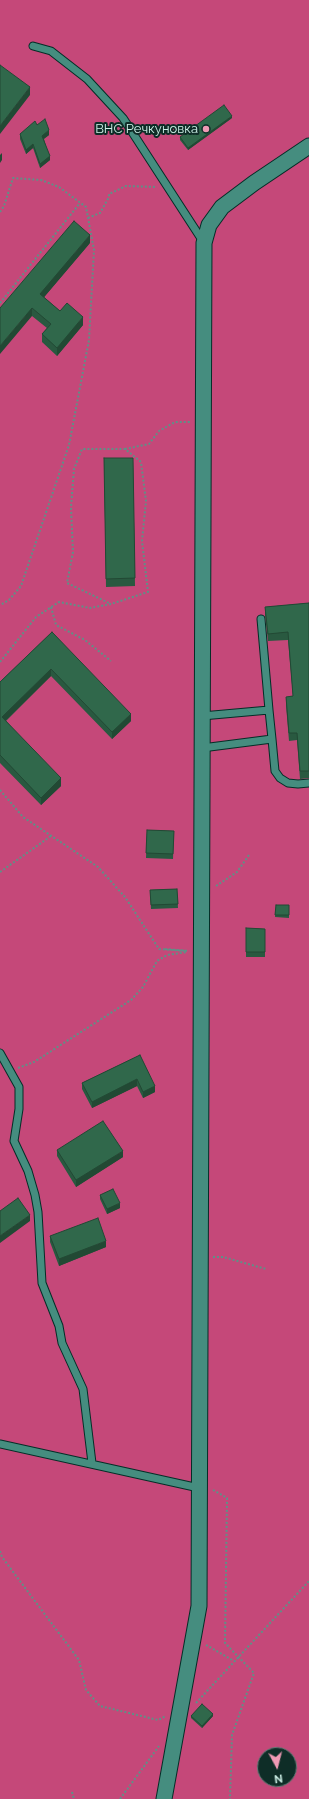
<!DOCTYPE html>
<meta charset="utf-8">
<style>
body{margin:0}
#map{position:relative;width:309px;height:1799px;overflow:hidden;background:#0f4a41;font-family:Raleway,sans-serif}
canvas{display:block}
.north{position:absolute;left:257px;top:1747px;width:40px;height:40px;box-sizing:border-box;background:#0e2d27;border:1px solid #5b7b74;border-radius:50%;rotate:173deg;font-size:11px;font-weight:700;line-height:16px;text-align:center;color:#cef1e8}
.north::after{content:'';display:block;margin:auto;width:14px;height:18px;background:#f09ab5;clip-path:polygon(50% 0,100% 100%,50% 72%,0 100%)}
</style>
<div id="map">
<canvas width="309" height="1799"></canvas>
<div class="north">N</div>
</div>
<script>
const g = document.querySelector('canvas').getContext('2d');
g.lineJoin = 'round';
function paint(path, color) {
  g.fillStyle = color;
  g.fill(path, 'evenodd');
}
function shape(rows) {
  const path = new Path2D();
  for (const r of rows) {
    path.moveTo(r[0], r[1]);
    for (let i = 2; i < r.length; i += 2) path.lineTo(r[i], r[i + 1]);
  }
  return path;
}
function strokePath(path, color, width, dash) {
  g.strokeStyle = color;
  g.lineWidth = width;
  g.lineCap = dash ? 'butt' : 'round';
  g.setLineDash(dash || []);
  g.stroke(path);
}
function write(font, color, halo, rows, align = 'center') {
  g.font = font + ' Raleway,sans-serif';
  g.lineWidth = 4;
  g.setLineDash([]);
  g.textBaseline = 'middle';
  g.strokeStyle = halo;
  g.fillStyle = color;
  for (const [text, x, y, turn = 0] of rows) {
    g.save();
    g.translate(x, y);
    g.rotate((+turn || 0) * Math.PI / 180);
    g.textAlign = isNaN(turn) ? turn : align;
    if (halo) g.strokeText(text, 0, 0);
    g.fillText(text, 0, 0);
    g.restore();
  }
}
const forest = shape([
 [0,0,309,0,309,1799,0,1799],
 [265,1755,289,1755,289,1779,265,1779]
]);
const path = shape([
 [0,212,4,206,13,178,41,180,59,187,86,207,94,250,89,340,69,445,21,586,9,600,0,605],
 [88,218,100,213,109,197,109,194,126,186,157,187],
 [0,303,80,203],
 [125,449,149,444,159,431,175,422,190,422],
 [51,607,56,625,85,640,111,661],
 [0,662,36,617,59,602,90,608,111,604,148,592,142,541,146,501,141,462,125,449,82,449,74,469,71,507,73,552,67,583,111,604],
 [0,790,23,817,98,867,125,897,159,949,187,951],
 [0,872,51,836],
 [216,886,237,872,249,855],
 [165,949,189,951],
 [18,1068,34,1062,131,1000,143,987,157,961,167,955,187,952],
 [213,1257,223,1257,266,1269],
 [213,1490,227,1498,225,1643,254,1673,232,1735,230,1799],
 [0,1551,2,1557,79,1660,86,1690,100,1706,158,1720,166,1716],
 [206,1645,234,1661],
 [196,1703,309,1581],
 [72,1792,74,1799],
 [120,1799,159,1746]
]);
const lane = shape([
 [33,46,51,51,87,79,123,118,204,243],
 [261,619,269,710],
 [272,739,275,771,280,778,288,783,298,784,309,783],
 [202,748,272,739,269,710,202,716],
 [0,1053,19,1087,19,1109,14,1141,28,1171,35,1195,38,1212,42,1283,59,1326,62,1343,83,1389,92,1463],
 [0,1444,199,1488]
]);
const street = shape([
 [164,1799,199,1606,204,243,209,225,222,207,254,183,309,146]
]);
const wall = shape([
 [232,118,188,150,180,140,180,137],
 [37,125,49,135,44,139,50,160,40,168,33,148,26,154,20,139,20,134],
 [90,243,44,297,60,311,83,325,57,356,42,342,42,334,47,328,32,316,0,308],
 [104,458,133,458,135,586,106,587],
 [309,603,309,778,300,779,297,740,289,741,286,705,286,697,293,696,288,640,268,641,265,615,265,607],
 [52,632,131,721,112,739,51,676,6,721,61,786,41,805,0,763,0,682],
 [147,830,174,831,173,859,146,858],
 [177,889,178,908,151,909,150,890],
 [276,905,289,905,289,918,275,917],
 [246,928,265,929,265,957,246,957],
 [140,1055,155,1092,143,1098,137,1086,92,1108,82,1089,82,1083],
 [57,1150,123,1157,76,1187,57,1156],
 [100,1195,120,1208,107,1214,100,1199],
 [50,1236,106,1247,59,1266,50,1242],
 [191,1716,213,1716,202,1728,191,1718]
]);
const shadedWall = shape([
 [30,87,30,95,0,134,0,126],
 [232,116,232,118,188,150,188,148],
 [49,130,49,135,42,140,42,136],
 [33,144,33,148,26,154,26,150],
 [2,153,2,160,0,163,0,155],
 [50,156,50,160,40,168,40,164],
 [90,235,90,243,40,302,40,294],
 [32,308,32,316,0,354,0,346],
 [83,317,83,325,57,356,57,348],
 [51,669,51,676,2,724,2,717],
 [131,714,131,721,112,739,112,732],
 [61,778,61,786,41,805,41,798],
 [137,1079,137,1086,92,1108,92,1102],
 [155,1086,155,1092,143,1098,143,1092],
 [123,1151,123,1157,76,1187,76,1180],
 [120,1203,120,1208,107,1214,107,1209],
 [30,1215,30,1221,0,1243,0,1236],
 [106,1241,106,1247,59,1266,59,1259],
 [213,1714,213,1716,202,1728,202,1726]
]);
const building = shape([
 [0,65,30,87,0,126,0,65],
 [224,105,232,116,188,148,180,137,224,105],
 [45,119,49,130,42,136,50,156,40,164,33,144,26,150,20,134,35,121,37,125,45,119],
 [74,221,90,235,40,294,60,311,67,303,83,317,57,348,42,334,51,324,32,308,0,346,0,308,74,221],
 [104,458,133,458,135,578,106,579,104,458],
 [309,603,309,771,300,771,297,733,289,733,286,697,293,696,288,632,268,634,265,607,309,603],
 [52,632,131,714,112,732,51,669,2,717,61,778,41,798,0,755,0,682,52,632],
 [147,830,174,831,173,854,146,853,147,830],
 [177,889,178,904,151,905,150,890,177,889],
 [276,905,289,905,289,915,275,915,276,905],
 [246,928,265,929,265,952,246,952,246,928],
 [140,1055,155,1086,143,1092,137,1079,92,1102,82,1083,140,1055],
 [103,1121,123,1151,76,1180,57,1150,103,1121],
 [113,1189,120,1203,107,1209,100,1195,113,1189],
 [18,1198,30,1215,0,1236,0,1211,18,1198],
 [98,1218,106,1241,59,1259,50,1236,98,1218],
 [202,1704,213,1714,202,1726,191,1716,202,1704]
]);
const markers = [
 [206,129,4,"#f09ab5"]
];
const poiNames = [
 ["ВНС Речкуновка",198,129]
];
paint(forest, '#c54879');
strokePath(lane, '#042e27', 9);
strokePath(street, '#042e27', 17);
strokePath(path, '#5f9087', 2, [2, 2]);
strokePath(lane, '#458d7f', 7);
strokePath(street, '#458d7f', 15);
paint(wall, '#295940');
paint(shadedWall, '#224934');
paint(building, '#30684b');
strokePath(building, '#224934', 1);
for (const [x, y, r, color] of markers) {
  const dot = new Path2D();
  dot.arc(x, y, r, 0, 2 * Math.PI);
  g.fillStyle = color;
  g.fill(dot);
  strokePath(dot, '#0e2d27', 1.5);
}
write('13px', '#cef1e8', '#0e2d27', poiNames, 'right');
</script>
